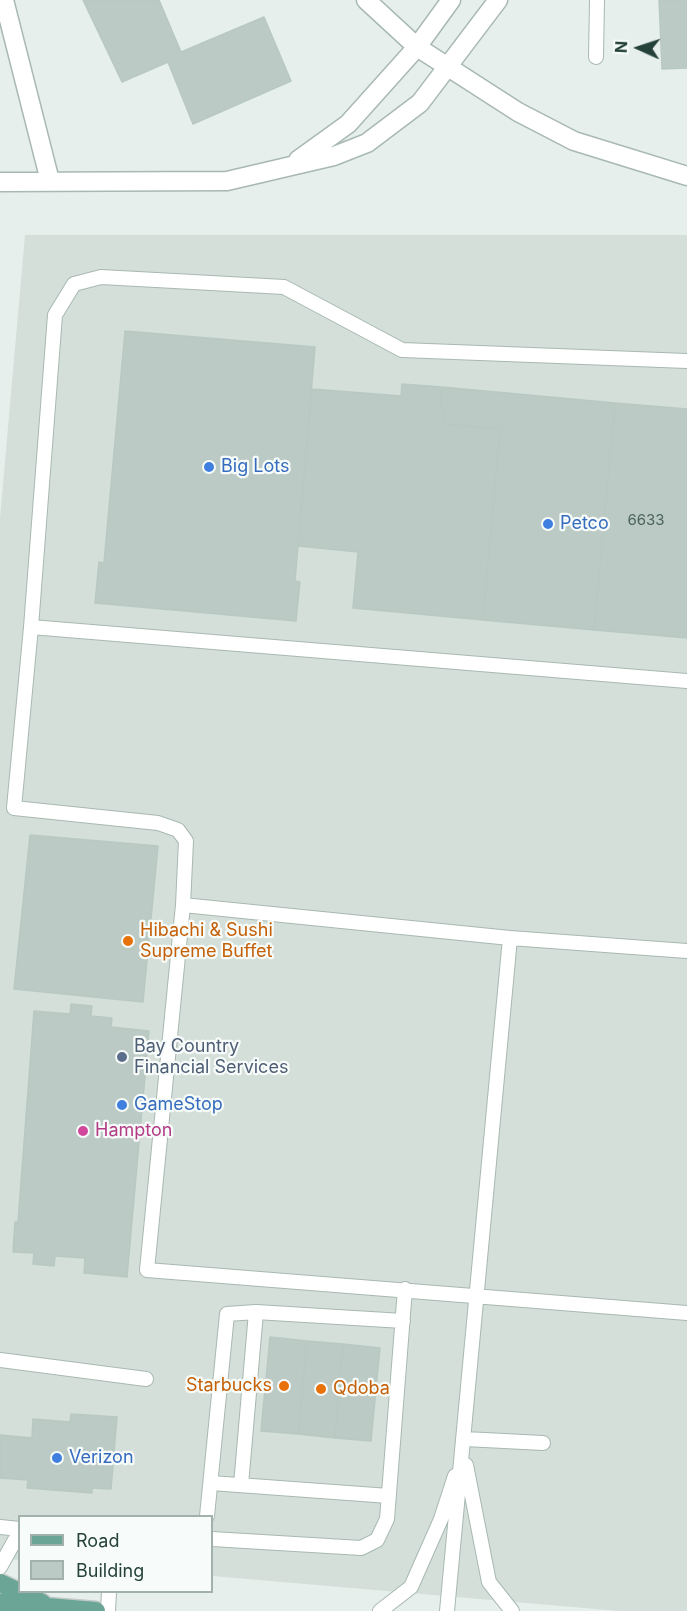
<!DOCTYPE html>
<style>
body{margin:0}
#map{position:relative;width:687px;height:1611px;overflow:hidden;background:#e6efeb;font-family:Inter,sans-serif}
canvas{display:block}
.legend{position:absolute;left:18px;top:1515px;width:195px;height:78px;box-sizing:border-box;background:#f7fbf9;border:2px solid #a3b1ad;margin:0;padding:8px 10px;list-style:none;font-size:18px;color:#24423a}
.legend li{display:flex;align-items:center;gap:12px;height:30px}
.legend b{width:30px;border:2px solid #a3b1ad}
.north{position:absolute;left:609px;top:18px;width:60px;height:60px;-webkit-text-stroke:4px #f7fbf9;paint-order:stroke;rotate:273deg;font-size:16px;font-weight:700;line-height:24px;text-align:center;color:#24423a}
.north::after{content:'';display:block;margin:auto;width:21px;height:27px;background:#24423a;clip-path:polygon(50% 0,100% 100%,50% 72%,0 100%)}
</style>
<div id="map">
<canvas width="687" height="1611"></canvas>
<ul class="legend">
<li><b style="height:8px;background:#6aa596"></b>Road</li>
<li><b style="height:16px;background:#bbcac4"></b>Building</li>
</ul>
<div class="north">N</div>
</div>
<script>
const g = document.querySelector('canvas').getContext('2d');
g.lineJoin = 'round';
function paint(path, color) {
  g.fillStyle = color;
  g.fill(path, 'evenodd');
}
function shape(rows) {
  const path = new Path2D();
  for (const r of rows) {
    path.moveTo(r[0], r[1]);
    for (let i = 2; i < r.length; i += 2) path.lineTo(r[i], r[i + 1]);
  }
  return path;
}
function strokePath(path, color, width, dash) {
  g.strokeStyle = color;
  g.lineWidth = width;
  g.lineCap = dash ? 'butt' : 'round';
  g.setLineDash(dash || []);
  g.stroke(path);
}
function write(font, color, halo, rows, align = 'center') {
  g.font = font + ' Inter,sans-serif';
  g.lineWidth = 4.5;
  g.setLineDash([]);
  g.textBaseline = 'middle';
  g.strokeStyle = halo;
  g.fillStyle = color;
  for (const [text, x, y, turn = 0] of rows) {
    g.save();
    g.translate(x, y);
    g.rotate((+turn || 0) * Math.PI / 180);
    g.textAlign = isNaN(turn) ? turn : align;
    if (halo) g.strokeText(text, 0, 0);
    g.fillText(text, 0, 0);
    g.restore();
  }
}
const built = shape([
 [25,235,687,235,687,1611,619,1611,212,1576,212,1516,20,1516,19,1560,0,1558,0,518]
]);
const building = shape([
 [83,0,159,0,181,52,264,17,291,81,193,124,168,62,122,82,83,0],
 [659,0,687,0,687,68,662,69,659,0],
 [125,331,315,347,295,581,300,582,296,621,95,603,99,562,104,563,125,331],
 [402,384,442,387,440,408,444,408,443,424,500,429,483,620,353,608,358,552,298,546,312,389,401,396,402,384],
 [442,387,615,403,594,630,483,620,500,429,443,424,444,408,440,408,442,387],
 [615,403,687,409,687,638,594,630,615,403],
 [30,835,158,846,143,1002,14,989,30,835],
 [71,1004,92,1006,91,1016,112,1018,111,1027,149,1031,127,1277,84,1273,85,1258,55,1256,54,1266,33,1264,34,1253,13,1252,15,1222,18,1222,34,1011,70,1014,71,1004],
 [270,1337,307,1341,298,1434,261,1431,270,1337],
 [307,1341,343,1344,335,1438,298,1434,307,1341],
 [343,1344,380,1348,371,1441,335,1438,343,1344],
 [71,1414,117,1417,111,1489,92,1488,92,1493,27,1488,28,1480,0,1478,0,1435,32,1438,33,1419,70,1422,71,1414]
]);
const lane = shape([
 [596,57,597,0],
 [687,361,402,350,284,287,101,277,74,284,55,315,31,627,14,808,158,823,178,830,186,841,183,905,147,1270,687,1313],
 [31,627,687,681],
 [183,905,510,938,687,951],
 [0,1360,146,1379],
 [465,1439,543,1443],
 [466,1465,489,1582,512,1611],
 [211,1483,389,1496],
 [241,1485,256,1312,403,1321],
 [207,1516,227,1314,256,1312],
 [0,1527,20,1529],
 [212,1539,361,1548,377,1540,387,1519,405,1289],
 [0,1567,20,1531],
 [108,1611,109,1592],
 [380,1611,411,1587,441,1519,455,1476],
 [447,1611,510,938]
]);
const street = shape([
 [4,0,50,181],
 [366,0,417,47,518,112,574,141,687,176],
 [298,160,348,124,417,47,451,0],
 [0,182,227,181,334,156,367,143,420,103,498,0]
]);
const primary = shape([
 [0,1583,42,1603],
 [0,1603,96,1611]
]);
const markers = [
 [209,467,6,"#3f7fe0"],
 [548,524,6,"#3f7fe0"],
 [128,941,6,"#e8710a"],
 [122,1057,6,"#5c6f8a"],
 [122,1105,6,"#3f7fe0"],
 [83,1131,6,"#d1479c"],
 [284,1386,6,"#e8710a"],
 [321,1389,6,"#e8710a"],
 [57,1458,6,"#3f7fe0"]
];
const numberNames = [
 ["6633",646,520]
];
const shopNames = [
 ["Big Lots",221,467],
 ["Petco",560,524],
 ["GameStop",134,1105],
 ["Verizon",69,1458]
];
const foodNames = [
 ["Hibachi & Sushi",140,931],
 ["Supreme Buffet",140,952],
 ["Starbucks",272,1386,"right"],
 ["Qdoba",333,1389]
];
const serviceNames = [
 ["Bay Country",134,1047],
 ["Financial Services",134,1068]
];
const hotelNames = [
 ["Hampton",95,1131]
];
paint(built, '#d4dfda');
paint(building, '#bbcac4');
strokePath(building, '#b8c9c2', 1.5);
strokePath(lane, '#a8b8b2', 16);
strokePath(street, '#a8b8b2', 21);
strokePath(primary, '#c2cac8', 21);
strokePath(lane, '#fff', 14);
strokePath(street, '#fff', 18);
strokePath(primary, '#6aa596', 18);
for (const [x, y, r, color] of markers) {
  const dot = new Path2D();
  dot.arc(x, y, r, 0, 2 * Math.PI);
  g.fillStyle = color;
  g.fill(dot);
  strokePath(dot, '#f7fbf9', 2);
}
write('15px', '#4a645c', null, numberNames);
write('18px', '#366cbe', '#f7fbf9', shopNames, 'left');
write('18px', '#c56008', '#f7fbf9', foodNames, 'left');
write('18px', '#4e5e75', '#f7fbf9', serviceNames, 'left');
write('18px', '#b23c85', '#f7fbf9', hotelNames, 'left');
</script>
